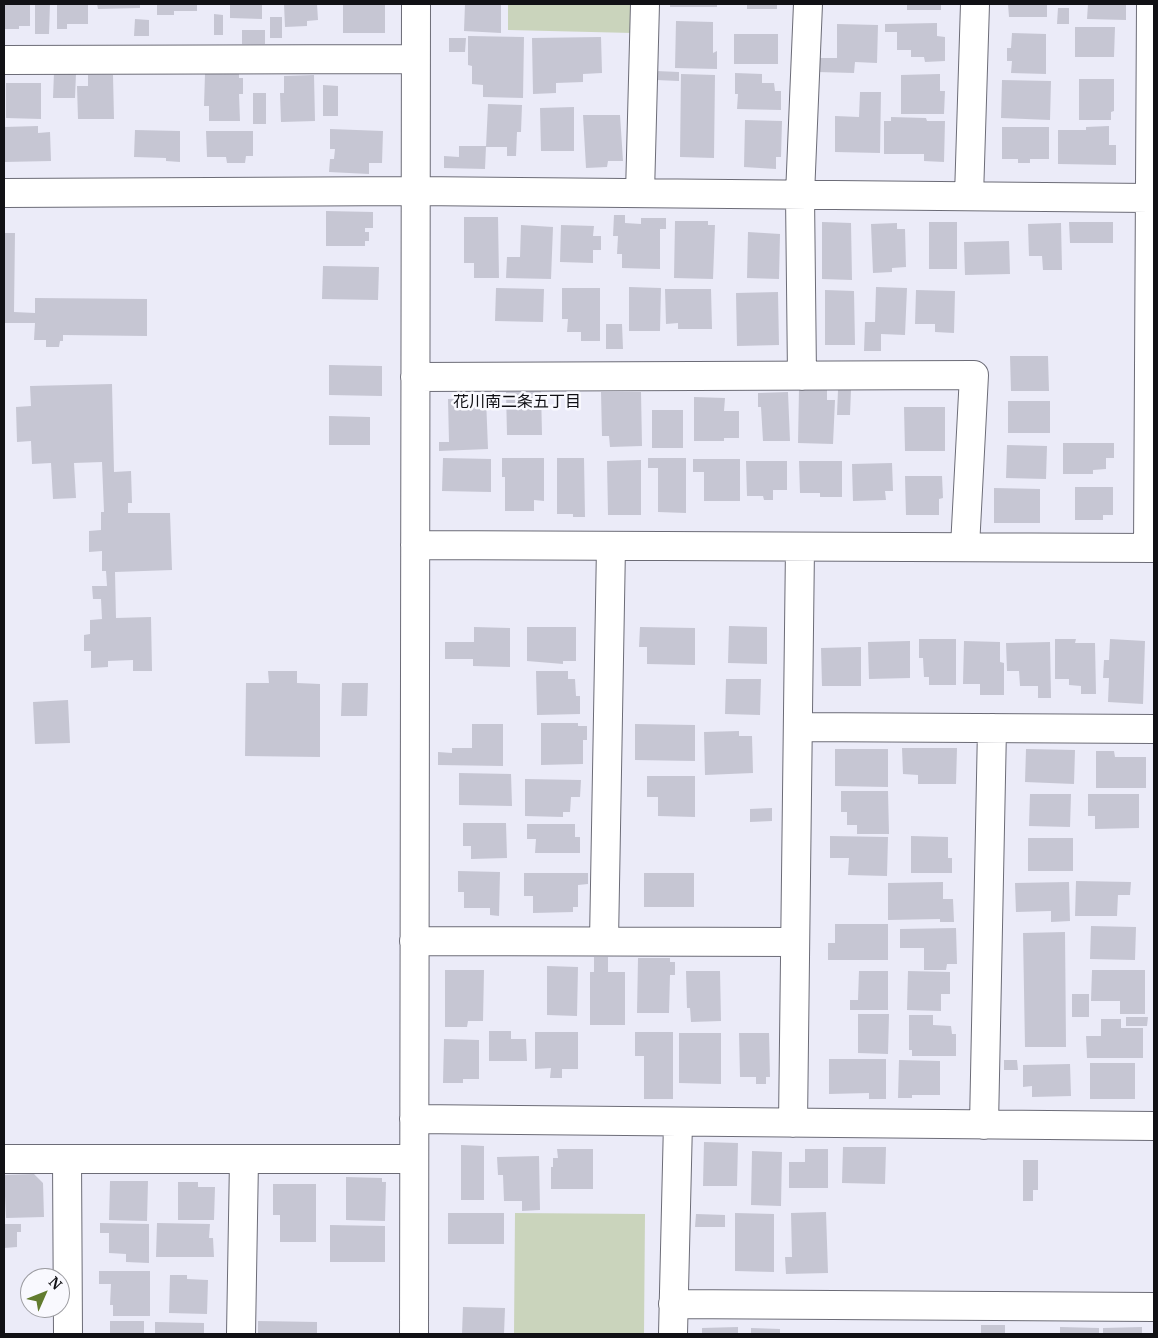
<!DOCTYPE html>
<meta charset="utf-8">
<style>
body{margin:0}
#map{position:relative;width:1158px;height:1338px;overflow:hidden;background:#ebebf8;font-family:Merriweather,serif}
canvas{display:block}
.frame{position:absolute;inset:0;border:5px solid #111115;pointer-events:none}
.north{position:absolute;left:20px;top:1268px;width:50px;height:50px;box-sizing:border-box;background:#f9f9fe;border:1px solid #9c9ca1;border-radius:50%;rotate:46deg;font-size:14px;font-weight:700;line-height:20px;text-align:center;color:#111115}
.north::after{content:'';display:block;margin:auto;width:18px;height:22px;background:#627c2f;clip-path:polygon(50% 0,100% 100%,50% 72%,0 100%)}
</style>
<div id="map">
<canvas width="1158" height="1338"></canvas>
<div class="frame"></div>
<div class="north">N</div>
</div>
<script>
const g = document.querySelector('canvas').getContext('2d');
g.lineJoin = 'round';
function paint(path, color) {
  g.fillStyle = color;
  g.fill(path, 'evenodd');
}
function shape(rows) {
  const path = new Path2D();
  for (const r of rows) {
    path.moveTo(r[0], r[1]);
    for (let i = 2; i < r.length; i += 2) path.lineTo(r[i], r[i + 1]);
  }
  return path;
}
function strokePath(path, color, width, dash) {
  g.strokeStyle = color;
  g.lineWidth = width;
  g.lineCap = dash ? 'butt' : 'round';
  g.setLineDash(dash || []);
  g.stroke(path);
}
function write(font, color, halo, rows, align = 'center') {
  g.font = font + ' Merriweather,"Noto Sans JP",serif';
  g.lineWidth = 5;
  g.setLineDash([]);
  g.textBaseline = 'middle';
  g.strokeStyle = halo;
  g.fillStyle = color;
  for (const [text, x, y, turn = 0] of rows) {
    g.save();
    g.translate(x, y);
    g.rotate((+turn || 0) * Math.PI / 180);
    g.textAlign = isNaN(turn) ? turn : align;
    if (halo) g.strokeText(text, 0, 0);
    g.fillText(text, 0, 0);
    g.restore();
  }
}
const green = shape([
 [508,4,632,4,633,33,508,30],
 [515,1213,645,1214,644,1334,514,1334]
]);
const building = shape([
 [4,4,30,4,30,26,19,26,19,29,4,29],
 [35,4,50,4,49,34,35,34],
 [57,4,88,4,88,24,67,24,67,29,57,29],
 [97,4,140,4,140,8,98,9],
 [157,4,197,4,197,11,174,11,174,15,157,15],
 [230,4,262,4,262,19,230,18],
 [284,4,317,4,318,20,307,21,307,26,285,27],
 [343,4,385,4,385,33,343,33],
 [465,4,501,4,501,33,464,31],
 [670,4,717,4,717,7,670,7],
 [747,4,777,4,777,9,747,9],
 [907,4,941,4,941,10,907,10],
 [1008,4,1047,4,1047,17,1009,17],
 [1088,4,1126,4,1126,20,1087,19],
 [1058,8,1069,8,1069,24,1057,24],
 [214,14,223,15,223,35,214,35],
 [270,17,282,17,282,38,270,38],
 [135,19,149,20,149,36,134,36],
 [676,21,713,22,713,53,717,51,717,69,675,68],
 [937,23,937,36,945,37,945,61,925,62,924,57,911,57,911,50,897,50,897,32,885,32,885,24],
 [837,24,878,25,877,63,855,62,854,73,817,72,817,58,837,58],
 [1075,27,1115,27,1114,57,1075,57],
 [242,30,265,30,265,44,242,44],
 [1012,33,1046,34,1046,74,1011,73,1012,61,1007,61,1007,48,1011,48],
 [734,34,778,34,778,64,734,64],
 [468,36,524,37,523,98,483,97,483,85,472,84,472,66,468,65],
 [601,37,602,73,583,74,583,82,556,83,556,93,533,94,532,38],
 [449,38,466,38,465,52,449,52],
 [656,71,679,72,679,81,656,80],
 [54,72,76,73,75,98,53,98],
 [735,73,762,74,762,83,774,83,775,91,781,91,781,110,737,109,738,94,735,94],
 [205,74,239,74,239,78,243,78,243,94,239,94,240,121,209,121,209,106,204,106],
 [681,74,715,75,714,158,680,157],
 [940,74,940,91,945,91,944,114,901,114,901,75],
 [88,75,113,75,114,119,78,119,77,86,88,86],
 [314,75,315,121,281,122,280,93,284,93,284,76],
 [1079,79,1114,79,1114,111,1111,112,1111,120,1079,120],
 [1002,80,1051,81,1050,120,1001,118],
 [6,83,41,83,41,119,6,118],
 [323,85,338,86,338,116,323,116],
 [860,92,881,92,880,153,835,152,835,116,859,117],
 [253,93,266,93,266,124,253,124],
 [488,104,522,105,521,132,517,132,516,156,507,156,507,147,486,147],
 [574,107,574,151,541,151,540,108],
 [583,115,620,115,623,161,608,161,607,167,586,168],
 [891,117,926,118,927,121,945,121,944,162,924,161,924,154,884,154,884,121,891,121],
 [745,120,782,121,781,157,776,157,776,169,744,167],
 [38,126,38,133,50,132,51,161,4,162,4,127],
 [1109,126,1109,145,1116,145,1116,165,1058,164,1058,130,1086,130,1086,127],
 [1002,127,1049,127,1049,159,1030,159,1030,163,1018,163,1018,159,1002,159],
 [330,129,383,131,382,163,369,163,369,174,329,172,330,159,334,159,335,149,330,149],
 [135,130,180,131,180,162,166,161,166,158,134,157],
 [206,131,253,131,253,156,246,156,245,163,227,163,226,157,207,157],
 [459,146,486,146,485,169,444,168,444,156,459,157],
 [326,211,373,212,373,228,365,228,365,232,369,232,369,241,365,241,365,246,326,246],
 [614,215,625,215,625,223,641,224,641,218,666,218,666,229,660,229,660,269,622,268,622,254,617,254,618,236,613,236],
 [464,217,498,217,499,278,474,278,474,263,464,263],
 [675,221,708,221,708,225,715,225,713,279,674,278],
 [822,222,851,223,852,280,822,279],
 [929,222,957,222,957,269,929,269],
 [1069,222,1113,222,1113,243,1070,243],
 [897,223,897,229,905,229,906,267,892,268,892,272,873,273,871,224],
 [1061,223,1062,270,1043,270,1042,256,1029,256,1028,224],
 [521,225,553,227,551,279,506,278,507,257,520,257],
 [561,225,594,226,593,236,601,236,601,250,593,250,593,263,560,262],
 [748,232,780,234,779,279,747,278],
 [4,233,15,233,14,312,35,313,35,298,147,299,147,336,63,335,63,341,60,341,59,347,46,347,46,340,34,340,35,323,4,323],
 [1009,241,1010,274,965,275,964,242],
 [323,266,379,267,378,300,322,299],
 [629,287,661,288,660,331,629,331],
 [876,287,907,288,905,335,881,334,881,351,864,351,865,322,875,322],
 [496,288,544,289,543,322,495,321],
 [562,288,600,288,600,341,581,341,581,332,567,332,568,319,562,319],
 [665,289,711,289,712,329,678,329,678,323,666,324],
 [825,290,854,291,855,345,825,345],
 [916,290,955,291,954,333,935,332,935,324,915,324],
 [778,292,779,345,737,346,736,293],
 [606,324,622,324,623,349,606,349],
 [1010,356,1048,356,1049,391,1011,391],
 [329,365,382,366,382,396,329,395],
 [112,384,114,472,131,471,132,503,128,503,128,513,170,513,172,570,115,572,116,618,151,617,152,671,133,671,133,660,108,661,108,667,91,668,91,651,84,651,84,635,90,634,90,620,102,619,101,599,93,599,92,586,107,586,106,571,102,571,102,551,89,552,89,531,101,530,101,512,104,512,102,462,74,463,76,498,53,499,51,463,32,464,31,441,17,442,16,407,31,406,30,386],
 [799,389,827,390,827,400,835,400,833,444,798,443],
 [838,390,851,390,850,415,837,415],
 [541,391,542,435,507,435,506,392],
 [601,392,641,392,642,446,610,447,609,436,602,436],
 [788,392,790,441,763,441,761,407,758,407,758,393],
 [694,397,725,398,724,411,739,411,739,438,724,438,724,441,694,441],
 [486,398,488,449,439,451,439,442,449,442,448,399],
 [1008,401,1050,401,1050,433,1008,433],
 [904,407,945,407,945,451,905,451],
 [652,410,683,410,683,448,652,448],
 [329,416,370,417,370,445,329,445],
 [1063,443,1114,443,1114,458,1106,458,1106,469,1093,470,1093,474,1063,474],
 [1007,445,1047,446,1046,479,1006,478],
 [443,458,491,459,491,492,442,491],
 [502,458,544,458,544,501,534,500,534,511,505,511,505,477,502,477],
 [557,458,584,458,585,517,573,517,573,514,557,514],
 [648,458,686,458,686,513,658,512,658,468,648,468],
 [693,459,740,459,740,501,704,501,704,472,693,472],
 [641,460,641,515,608,515,607,461],
 [746,461,787,461,787,490,773,490,773,500,764,500,763,496,747,496],
 [799,461,842,461,842,497,820,497,820,493,800,493],
 [892,463,893,491,885,491,886,500,853,501,852,464],
 [905,476,942,476,943,498,939,499,939,515,906,515],
 [1075,487,1113,487,1113,515,1103,515,1103,520,1075,520],
 [994,488,1040,489,1040,523,994,523],
 [729,626,767,627,767,664,728,663],
 [474,627,510,628,510,667,473,666,473,659,445,659,445,642,474,642],
 [527,627,576,627,576,661,563,661,563,664,527,661],
 [640,627,695,628,695,665,647,664,647,647,639,647],
 [919,639,956,639,956,685,929,685,929,677,924,677,923,658,919,658],
 [1055,639,1076,639,1075,643,1095,643,1096,694,1081,694,1081,686,1069,685,1069,679,1055,679],
 [1110,639,1145,641,1143,704,1108,702,1109,678,1103,678,1104,660,1109,660],
 [910,641,910,678,869,679,868,642],
 [964,641,1000,642,1000,662,1004,663,1004,695,980,695,980,684,963,684],
 [1050,642,1051,698,1038,698,1038,686,1020,686,1019,671,1007,671,1006,643],
 [861,647,861,686,822,686,821,648],
 [268,671,297,671,297,683,320,684,320,757,245,756,246,683,269,683],
 [536,671,568,671,568,679,575,679,576,696,580,696,580,714,537,715],
 [726,679,761,679,760,715,725,714],
 [342,683,368,683,367,716,341,716],
 [68,700,70,743,35,744,33,702],
 [541,723,578,723,578,726,587,726,587,740,583,740,583,764,541,765],
 [472,724,503,724,503,766,438,765,438,752,452,753,452,748,472,748],
 [635,724,695,725,695,761,635,760],
 [739,731,739,736,752,736,753,773,705,775,704,732],
 [902,748,957,748,956,784,918,784,918,775,903,774],
 [835,749,888,749,888,787,835,786],
 [1026,749,1075,750,1074,784,1025,782],
 [1096,751,1114,751,1115,757,1146,757,1146,788,1096,788],
 [459,773,511,774,512,806,459,805],
 [647,776,695,776,695,817,658,816,658,797,647,797],
 [525,779,581,780,580,797,571,797,570,812,563,812,563,817,525,816],
 [841,791,888,791,889,834,857,834,857,825,847,825,847,812,841,812],
 [1030,794,1071,794,1070,827,1029,826],
 [1088,794,1139,794,1139,828,1095,829,1095,816,1088,816],
 [772,808,772,821,750,822,750,809],
 [463,823,506,823,507,858,471,859,471,846,463,846],
 [527,824,575,824,575,837,580,837,580,853,535,853,536,839,527,839],
 [830,836,888,837,887,876,848,875,849,858,830,858],
 [911,836,948,837,948,858,952,858,952,873,911,873],
 [1028,838,1073,838,1073,871,1028,871],
 [458,871,500,872,499,916,490,915,490,908,464,908,464,892,458,892],
 [524,873,588,873,588,884,578,885,578,907,573,907,573,912,533,913,533,896,524,896],
 [644,873,694,873,694,907,644,907],
 [1076,881,1131,882,1130,895,1118,895,1117,916,1075,916],
 [943,882,943,899,953,899,954,922,940,922,940,919,888,920,888,883],
 [1069,882,1070,921,1051,922,1051,911,1016,912,1015,883],
 [835,924,888,924,888,960,828,960,828,943,835,943],
 [1091,926,1136,927,1135,960,1090,959],
 [956,928,957,964,947,964,946,970,924,970,924,948,900,948,900,929],
 [1065,932,1066,1047,1025,1047,1023,933],
 [594,957,608,957,608,972,625,972,625,1025,590,1025,590,972,594,972],
 [638,958,670,958,670,962,675,962,675,975,670,975,669,1013,637,1013],
 [547,966,578,967,577,1016,547,1015],
 [445,970,484,970,483,1021,468,1021,467,1027,445,1027],
 [1092,970,1145,970,1145,1014,1120,1014,1120,1001,1091,1001],
 [686,971,720,971,721,1021,691,1022,690,1008,687,1008],
 [859,971,888,971,888,1010,850,1010,850,1000,858,1000],
 [908,971,950,972,950,994,941,994,941,1011,907,1010],
 [1072,994,1089,994,1089,1017,1072,1017],
 [858,1014,889,1014,888,1054,858,1053],
 [909,1015,933,1015,933,1025,951,1026,952,1034,956,1034,956,1056,912,1056,912,1050,909,1050],
 [1126,1017,1148,1017,1147,1026,1126,1026],
 [1101,1019,1121,1019,1121,1028,1143,1028,1143,1058,1087,1058,1086,1036,1101,1036],
 [489,1031,511,1031,511,1039,526,1039,527,1061,489,1061],
 [535,1032,578,1032,578,1069,562,1069,562,1078,550,1078,551,1068,535,1069],
 [635,1032,673,1032,673,1099,644,1099,644,1056,635,1056],
 [679,1033,721,1033,721,1084,679,1083],
 [739,1033,769,1033,770,1077,766,1077,766,1084,756,1084,756,1077,740,1077],
 [444,1039,479,1040,479,1079,463,1079,463,1083,443,1083],
 [829,1059,886,1059,886,1099,869,1099,869,1093,829,1094],
 [899,1060,940,1061,940,1095,912,1095,912,1098,898,1098],
 [1004,1060,1017,1060,1018,1070,1004,1070],
 [1090,1063,1135,1063,1135,1099,1090,1099],
 [1070,1064,1071,1096,1032,1097,1032,1086,1023,1087,1023,1065],
 [704,1142,738,1143,737,1186,703,1186],
 [461,1145,484,1146,484,1200,461,1200],
 [843,1147,886,1147,885,1184,842,1183],
 [557,1149,593,1149,593,1189,551,1189,551,1167,553,1167,553,1158,558,1158],
 [805,1149,828,1149,828,1188,789,1188,789,1162,805,1162],
 [752,1151,782,1152,781,1206,751,1205],
 [539,1156,540,1210,522,1211,522,1201,504,1201,503,1175,498,1175,497,1157],
 [1023,1160,1038,1160,1038,1190,1033,1190,1033,1201,1023,1201],
 [34,1174,43,1183,44,1217,6,1218,4,1175],
 [346,1177,382,1178,382,1182,386,1182,385,1221,346,1220],
 [110,1181,148,1181,147,1221,109,1220],
 [178,1182,198,1182,198,1187,215,1187,214,1220,178,1220],
 [273,1184,316,1184,316,1242,280,1242,280,1215,273,1215],
 [826,1212,828,1273,786,1274,785,1257,792,1257,791,1213],
 [448,1213,504,1213,504,1244,448,1244],
 [735,1213,774,1214,774,1272,735,1271],
 [696,1214,725,1215,725,1227,695,1227],
 [100,1223,149,1224,149,1263,126,1262,126,1254,109,1253,109,1233,100,1233],
 [157,1223,210,1224,209,1238,213,1238,214,1257,156,1257],
 [4,1224,21,1224,21,1232,17,1232,17,1247,4,1248],
 [330,1225,385,1226,385,1262,330,1262],
 [99,1271,150,1271,150,1316,113,1316,113,1305,110,1305,111,1284,99,1284],
 [170,1275,187,1275,187,1279,208,1280,207,1314,169,1313],
 [463,1307,505,1308,504,1334,462,1334],
 [110,1321,144,1321,144,1334,110,1334],
 [258,1321,317,1322,317,1334,258,1334],
 [155,1322,204,1323,204,1334,155,1334],
 [981,1325,1005,1325,1005,1334,981,1334],
 [738,1327,738,1334,702,1334,702,1328],
 [1060,1327,1099,1328,1099,1334,1060,1334],
 [1142,1327,1142,1334,1103,1334,1103,1328],
 [751,1328,780,1329,780,1334,751,1334]
]);
const minor = shape([
 [4,60,415,59],
 [4,193,415,191,1149,198],
 [640,193,645,4],
 [969,196,975,4],
 [802,376,800,195,808,4],
 [415,377,974,375,965,547],
 [415,545,1154,548],
 [1148,548,1151,4],
 [798,727,1154,729],
 [414,941,795,942],
 [604,941,611,546],
 [414,1119,1154,1126],
 [793,1123,800,547],
 [984,1125,992,728],
 [4,1159,414,1159],
 [67,1159,68,1334],
 [673,1304,1154,1307],
 [241,1334,244,1160],
 [414,1334,416,4],
 [673,1334,678,1122]
]);
const neighbourhoodNames = [
 ["花川南二条五丁目",517,402]
];
paint(green, '#cad4bc');
paint(building, '#c6c6d3');
strokePath(minor, '#6c6c77', 30);
strokePath(minor, '#fff', 28);
write('16px', '#111115', '#f9f9fe', neighbourhoodNames);
</script>
